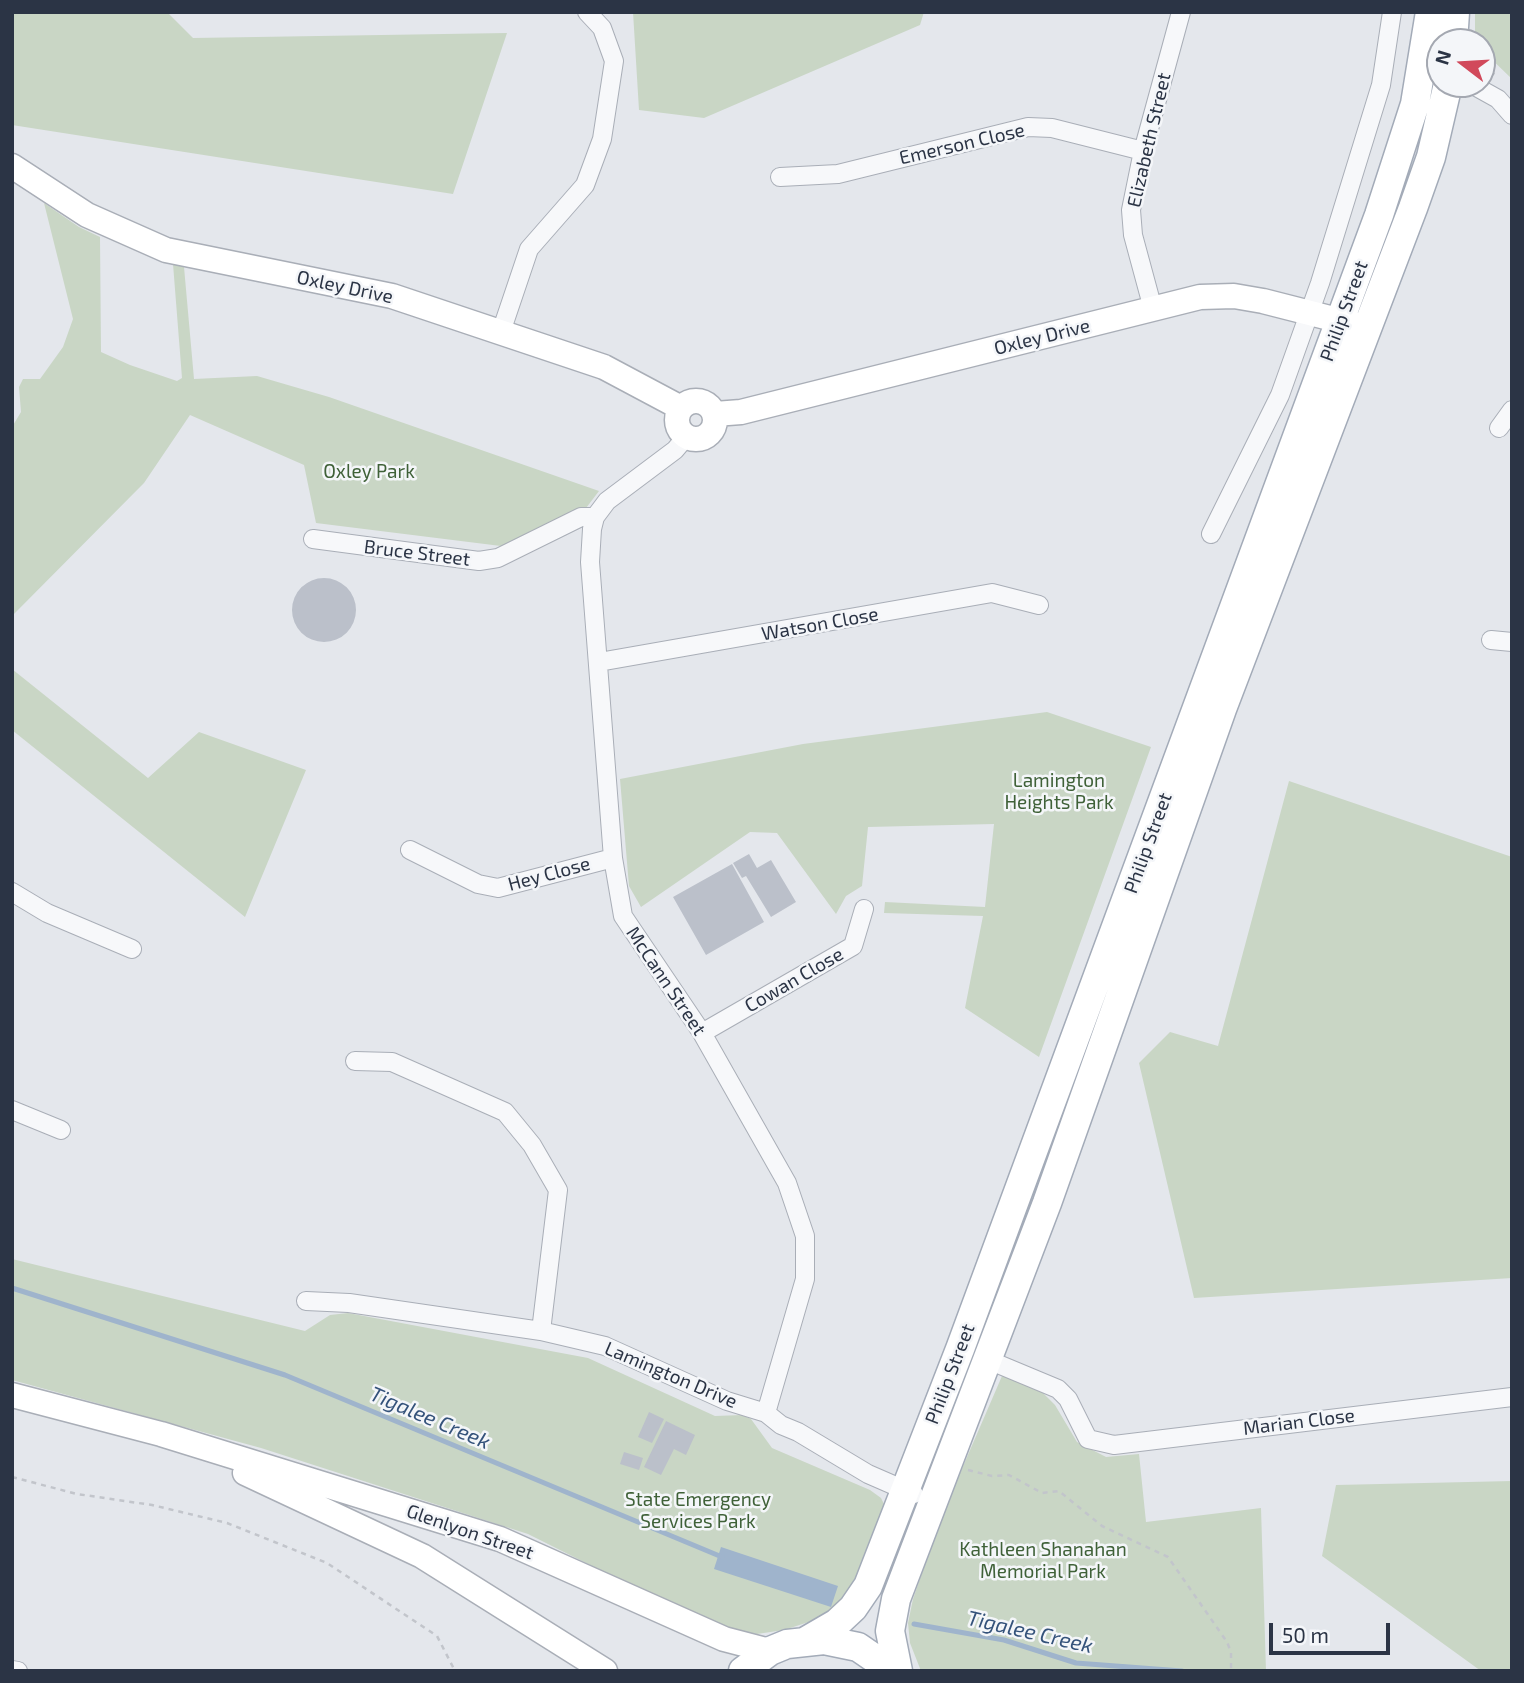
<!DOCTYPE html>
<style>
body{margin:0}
#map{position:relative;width:1524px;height:1683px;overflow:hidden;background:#e4e7ec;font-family:"Exo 2",sans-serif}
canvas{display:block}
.frame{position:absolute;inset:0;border:14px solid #2b3445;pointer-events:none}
.north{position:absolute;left:1426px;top:28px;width:70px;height:70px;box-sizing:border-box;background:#f4f6f9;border:2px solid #a4a8b1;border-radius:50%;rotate:287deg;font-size:19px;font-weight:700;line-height:28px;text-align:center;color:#2b3445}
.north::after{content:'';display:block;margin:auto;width:24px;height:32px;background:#d1495b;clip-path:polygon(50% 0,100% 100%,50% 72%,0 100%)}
.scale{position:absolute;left:1269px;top:1623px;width:121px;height:32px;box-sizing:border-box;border:4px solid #2b3445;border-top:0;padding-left:9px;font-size:21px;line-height:24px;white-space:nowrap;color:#2b3445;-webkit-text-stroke:5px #f4f6f9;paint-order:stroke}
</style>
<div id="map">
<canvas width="1524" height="1683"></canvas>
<div class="frame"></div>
<div class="north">N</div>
<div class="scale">50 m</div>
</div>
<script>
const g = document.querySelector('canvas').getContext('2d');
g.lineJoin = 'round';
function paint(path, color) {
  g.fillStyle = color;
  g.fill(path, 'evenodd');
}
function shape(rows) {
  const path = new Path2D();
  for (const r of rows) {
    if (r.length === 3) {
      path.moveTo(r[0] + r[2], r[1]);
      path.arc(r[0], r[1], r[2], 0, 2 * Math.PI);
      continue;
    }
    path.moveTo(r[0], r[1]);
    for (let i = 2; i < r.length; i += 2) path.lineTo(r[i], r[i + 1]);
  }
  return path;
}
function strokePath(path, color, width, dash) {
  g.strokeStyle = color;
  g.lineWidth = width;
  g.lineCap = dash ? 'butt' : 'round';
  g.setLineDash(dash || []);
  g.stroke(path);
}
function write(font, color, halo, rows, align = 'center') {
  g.font = font + ' "Exo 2",sans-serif';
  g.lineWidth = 5;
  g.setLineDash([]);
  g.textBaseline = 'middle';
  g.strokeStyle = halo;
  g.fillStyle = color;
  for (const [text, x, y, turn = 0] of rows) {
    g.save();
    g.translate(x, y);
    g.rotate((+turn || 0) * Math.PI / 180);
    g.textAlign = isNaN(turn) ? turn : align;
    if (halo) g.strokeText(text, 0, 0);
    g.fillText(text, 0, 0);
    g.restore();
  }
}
const green = shape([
 [12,12,167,12,193,38,507,33,453,194,12,125],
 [633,12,924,12,920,25,704,118,639,110],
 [1475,12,1512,12,1512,79,1482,50,1482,42,1475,42],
 [44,203,79,227,100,237,101,352,130,365,177,381,182,378,173,264,184,267,194,379,257,376,329,397,599,491,583,512,517,548,316,523,304,465,190,415,144,483,12,616,12,427,21,412,19,387,23,379,40,379,63,347,73,319],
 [12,669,148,778,199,732,306,770,245,917,12,730],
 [1047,712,1151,747,1039,1057,965,1008,983,916,884,913,885,902,985,907,994,824,868,827,862,886,846,896,836,914,777,833,750,832,641,907,629,886,620,779,803,744],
 [1289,781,1512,857,1512,1278,1194,1298,1139,1063,1170,1032,1218,1046],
 [12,1259,305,1331,330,1315,348,1313,588,1358,715,1416,742,1415,751,1419,772,1448,870,1490,881,1498,885,1506,861,1576,830,1615,784,1630,757,1634,710,1625,528,1534,261,1448,12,1380],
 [1002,1376,1039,1389,1055,1405,1077,1442,1106,1457,1139,1454,1146,1522,1261,1508,1266,1671,921,1671,910,1643,908,1623,913,1599,942,1515],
 [1512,1481,1512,1671,1481,1671,1322,1556,1336,1485]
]);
const water = shape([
 [721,1547,838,1586,831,1607,714,1569]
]);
const stream = shape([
 [12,1288,285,1375,722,1557],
 [914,1624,1004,1640,1076,1663,1182,1671]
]);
const building = shape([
 [324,610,32],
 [749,854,757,868,771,860,796,902,771,917,746,876,742,878,733,863],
 [732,864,764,922,706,955,673,897],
 [649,1412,664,1419,652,1443,638,1437],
 [666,1421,695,1435,686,1455,674,1449,661,1475,644,1467],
 [624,1452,643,1458,639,1470,620,1464]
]);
const path = shape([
 [1482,66,1495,75,1494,78],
 [968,1470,992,1476,1009,1475,1042,1493,1059,1491,1102,1526,1168,1557,1227,1642,1231,1652,1231,1671],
 [12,1477,77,1494,152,1505,227,1523,327,1563,437,1636,455,1671]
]);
const street = shape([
 [1471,84,1498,99,1512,115],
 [780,177,838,174,1028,127,1052,128,1143,151],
 [1153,309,1133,235,1131,210,1143,151,1181,12],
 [501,332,529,249,585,185,602,139,614,61,602,28,587,12],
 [1499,428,1512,410],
 [686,437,675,450,607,501,595,517,592,529,590,562,613,858,623,916,702,1033,787,1183,805,1236,805,1279,766,1413],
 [1211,534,1280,395,1320,283,1381,85,1392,12],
 [313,539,479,561,498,558,581,517,595,517],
 [1491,640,1512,642],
 [599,662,992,593,1039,605],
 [410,850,478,884,498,888,613,858],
 [12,892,47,913,132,949],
 [702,1033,853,946,864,909],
 [355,1061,392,1062,505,1112,532,1145,558,1190,541,1331],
 [12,1110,61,1130],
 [306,1301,349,1303,541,1331,605,1346,727,1401,766,1413,781,1425,798,1432,868,1474,914,1494],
 [986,1359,1058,1389,1068,1399,1088,1439,1114,1445,1512,1397],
 [12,1670,18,1671]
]);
const secondary = shape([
 [12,166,87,215,166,250,392,296,604,367,681,408],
 [696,420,19],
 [715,414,741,412,1200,297,1234,296,1263,301,1357,325],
 [12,1395,161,1434,500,1539,724,1639,770,1651],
 [245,1473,422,1556,605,1671]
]);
const primary = shape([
 [1453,42,1455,12],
 [806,1641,837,1623,853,1608,868,1586,960,1349,1379,215,1415,104,1430,12],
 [743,1671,770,1651,787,1644,824,1640,858,1647,893,1671],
 [898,1671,890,1631,896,1599,1047,1203,1222,709,1413,208,1431,157,1448,84]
]);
const streetNames = [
 ["Elizabeth Street",1149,140,-77],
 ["Emerson Close",962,144,-13],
 ["Oxley Drive",345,287,12],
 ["Philip Street",1344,311,-70],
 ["Oxley Drive",1042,337,-14],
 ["Bruce Street",417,553,7],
 ["Watson Close",820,624,-10],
 ["Philip Street",1148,843,-70],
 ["Hey Close",549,874,-15],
 ["Cowan Close",794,980,-30],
 ["McCann Street",666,981,56],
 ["Philip Street",950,1374,-69],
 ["Lamington Drive",671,1375,23],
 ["Marian Close",1299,1422,-7],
 ["Glenlyon Street",470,1532,19]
];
const parkNames = [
 ["Oxley Park",369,472],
 ["Lamington",1059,781],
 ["Heights Park",1059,803],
 ["State Emergency",698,1500],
 ["Services Park",698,1522],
 ["Kathleen Shanahan",1043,1550],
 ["Memorial Park",1043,1572]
];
const waterNames = [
 ["Tigalee Creek",430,1418,23],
 ["Tigalee Creek",1030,1632,13]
];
paint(green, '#c9d6c5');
paint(water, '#9fb4cc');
strokePath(stream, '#9fb4cc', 5);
paint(building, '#bbc0ca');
strokePath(street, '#a9aeb7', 20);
strokePath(secondary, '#a9aeb7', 27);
strokePath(primary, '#a3abb8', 31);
strokePath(path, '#c2c5cb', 2.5, [5, 5]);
strokePath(street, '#f7f8fa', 18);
strokePath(secondary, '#fff', 24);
strokePath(primary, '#fff', 28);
write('19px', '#2b3445', '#f4f6f9', streetNames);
write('19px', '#3f6138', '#f4f6f9', parkNames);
write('italic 21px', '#34527a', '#f4f6f9', waterNames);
</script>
